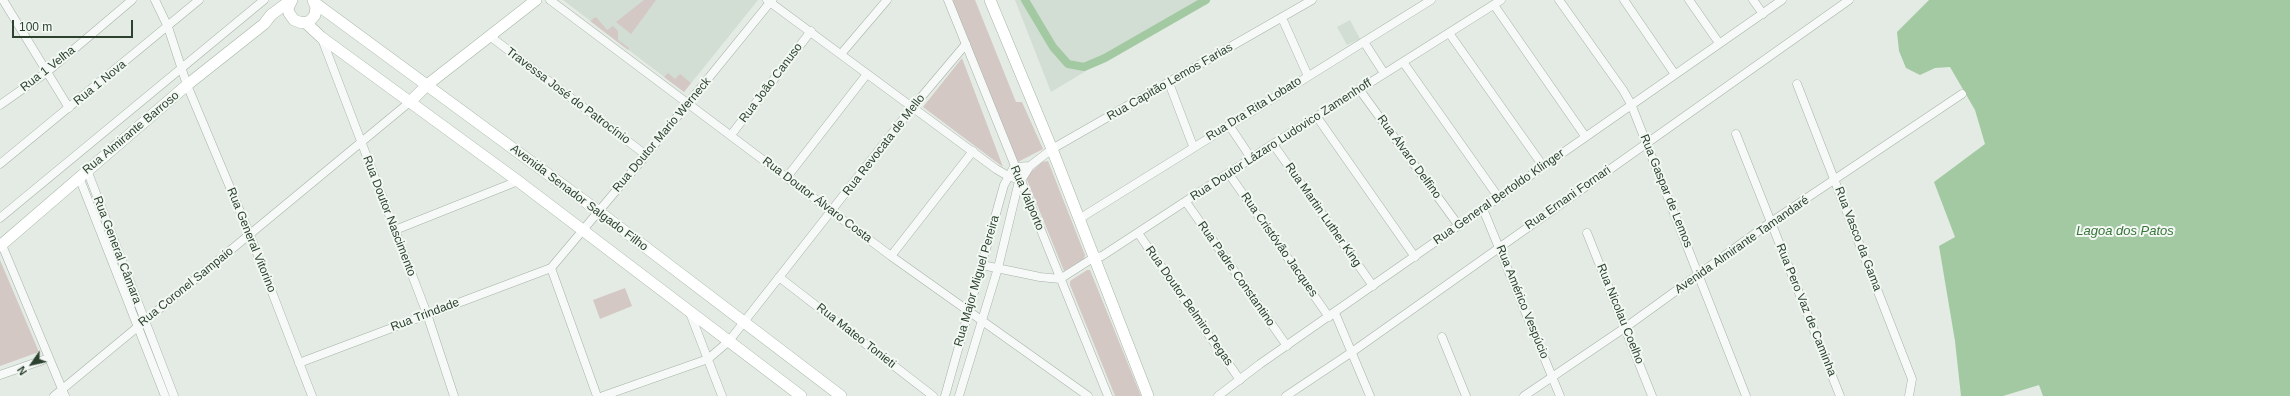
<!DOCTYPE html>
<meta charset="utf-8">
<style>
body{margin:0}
#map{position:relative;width:2290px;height:396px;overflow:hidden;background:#e4ebe4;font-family:Helvetica,sans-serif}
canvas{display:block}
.north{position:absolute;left:12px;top:344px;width:40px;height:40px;-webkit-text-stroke:3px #f3f8f4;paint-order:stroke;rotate:236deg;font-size:11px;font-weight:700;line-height:16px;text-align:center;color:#2c422e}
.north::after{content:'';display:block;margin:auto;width:14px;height:18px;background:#2c422e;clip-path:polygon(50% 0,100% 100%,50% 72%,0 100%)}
.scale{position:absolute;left:12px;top:20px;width:121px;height:18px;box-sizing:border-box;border:2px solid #2c422e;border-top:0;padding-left:5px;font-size:12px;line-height:14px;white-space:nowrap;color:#2c422e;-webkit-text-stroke:3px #f3f8f4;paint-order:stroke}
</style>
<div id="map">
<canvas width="2290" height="396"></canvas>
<div class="north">N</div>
<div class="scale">100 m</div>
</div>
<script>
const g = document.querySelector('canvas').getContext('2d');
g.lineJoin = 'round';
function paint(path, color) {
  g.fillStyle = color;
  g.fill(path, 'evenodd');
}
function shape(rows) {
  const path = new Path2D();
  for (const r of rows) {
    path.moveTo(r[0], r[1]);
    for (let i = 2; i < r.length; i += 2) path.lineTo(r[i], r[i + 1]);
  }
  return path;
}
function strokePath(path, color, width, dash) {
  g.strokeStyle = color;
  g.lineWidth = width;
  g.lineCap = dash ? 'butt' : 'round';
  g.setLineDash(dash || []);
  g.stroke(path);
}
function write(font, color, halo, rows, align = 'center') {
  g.font = font + ' Helvetica,sans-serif';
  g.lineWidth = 4;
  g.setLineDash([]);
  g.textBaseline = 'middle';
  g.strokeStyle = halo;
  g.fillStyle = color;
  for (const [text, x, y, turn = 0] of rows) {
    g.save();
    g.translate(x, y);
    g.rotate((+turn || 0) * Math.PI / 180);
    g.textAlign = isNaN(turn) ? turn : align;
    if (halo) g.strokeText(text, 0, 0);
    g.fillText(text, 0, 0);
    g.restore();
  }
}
const built = shape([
 [563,0,758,0,684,92],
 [1015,0,1204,0,1051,92],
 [1350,20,1360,39,1347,45,1337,27]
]);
const green = shape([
 [644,0,656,0,631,34,616,22],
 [952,0,975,0,1016,102,1022,102,1043,149,1016,163],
 [596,17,607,30,613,26,618,31,618,40,629,48,628,50,590,21],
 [962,58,1003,167,923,107],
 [668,73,675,79,680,74,691,83,684,92,664,77],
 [1048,161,1085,255,1084,259,1064,271,1027,180,1027,176,1042,162],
 [0,260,39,352,0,366],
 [1087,270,1090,270,1141,396,1115,396,1070,285,1070,281],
 [625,288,632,306,600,319,593,300]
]);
const water = shape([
 [1929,0,2290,0,2290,396,2043,396,2039,385,2003,396,1961,396,1955,341,1939,246,1955,237,1934,182,1985,144,1975,110,1950,67,1935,68,1920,75,1906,68,1899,51,1897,32]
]);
const canal = shape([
 [1025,0,1053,47,1068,64,1084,67,1105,58,1206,0]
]);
const minor = shape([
 [3,0,69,108],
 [155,0,168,27,187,85,250,235,312,396],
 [550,0,891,256,1088,396],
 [767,0,996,169,1008,176,1020,180],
 [948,0,1108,396],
 [1559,0,1623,90,1631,104,1746,396],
 [1624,0,1674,73],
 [1689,0,1719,43],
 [1753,0,1763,14],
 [1494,5,1585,136],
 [1282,18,1308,76],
 [1449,33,1543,166],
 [491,37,646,155],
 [322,39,427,314,454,396],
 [1364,42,1384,73],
 [841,54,887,0],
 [1403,62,1499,198],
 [1169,83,1193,146],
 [1797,84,1912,379,1909,396],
 [1359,89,1459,226],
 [0,105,47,72,132,0],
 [1317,117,1415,257],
 [1229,125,1251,158],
 [1736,134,1840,396],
 [731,135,811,31],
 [1273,144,1373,286],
 [0,164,199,0],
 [87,170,174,396],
 [1229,174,1329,317],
 [79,177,165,396],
 [787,177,867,74],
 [1186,202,1287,346],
 [1483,209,1560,396],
 [0,218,264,0],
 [1079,219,1431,0],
 [395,230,518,181],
 [1138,233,1240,380],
 [1587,233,1652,396],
 [2,245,65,396],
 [891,256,973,151],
 [982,265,1040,277,1060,279,1093,258,1102,256,1273,144,1501,0],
 [551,268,597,396],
 [779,277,933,396],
 [690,313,722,396],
 [1335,313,1370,396],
 [1442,337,1466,396],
 [299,363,551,268,646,155,772,0],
 [0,375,49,358],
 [54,396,411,101],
 [603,396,708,359,729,341,912,108,966,44],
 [945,396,1004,185,1014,167,1030,166],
 [959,396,998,268,1018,185,1030,166,1052,149,1312,0],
 [1218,396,1260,364,1782,0],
 [1286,396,1352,352,1849,0],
 [1524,396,1626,327,1771,222,1962,94]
]);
const major = shape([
 [292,0,288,8,289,13,294,20,302,23,310,21,315,15,316,7,313,0],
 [990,0,1052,149,1148,396],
 [315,3,598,211,841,396],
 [306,23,321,37,518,181,801,396],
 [411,101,427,85,536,0],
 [0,246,187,85,264,24,271,15,291,0]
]);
const streetNames = [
 ["Rua 1 Velha",48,69,-38],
 ["Rua Capitão Lemos Farias",1170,82,-30],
 ["Rua 1 Nova",100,83,-39],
 ["Rua João Canuso",771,83,-53],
 ["Travessa José do Patrocínio",568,96,37],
 ["Rua Dra Rita Lobato",1254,109,-32],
 ["Rua Almirante Barroso",131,133,-40],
 ["Rua Doutor Mario Werneck",662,135,-50],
 ["Rua Doutor Lázaro Ludovico Zamenhoff",1281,140,-33],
 ["Rua Revocata de Mello",884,145,-52],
 ["Rua Álvaro Delfino",1409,157,54],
 ["Rua Gaspar de Lemos",1666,191,68],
 ["Rua General Bertoldo Klinger",1499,197,-35],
 ["Avenida Senador Salgado Filho",579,198,37],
 ["Rua Valporto",1027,198,67],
 ["Rua Ernani Fornari",1568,198,-35],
 ["Rua Doutor Álvaro Costa",817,200,37],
 ["Rua Martin Luther King",1323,215,55],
 ["Rua Doutor Nascimento",389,216,69],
 ["Rua Vasco da Gama",1858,239,69],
 ["Rua General Vitorino",251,240,68],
 ["Rua Cristóvão Jacques",1279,245,55],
 ["Avenida Almirante Tamandaré",1742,245,-35],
 ["Rua General Câmara",117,250,69],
 ["Rua Padre Constantino",1236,274,55],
 ["Rua Major Miguel Pereira",977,281,-74],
 ["Rua Coronel Sampaio",186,287,-39],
 ["Rua Américo Vespúcio",1522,302,68],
 ["Rua Doutor Belmiro Pegas",1189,306,55],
 ["Rua Pero Vaz de Caminha",1806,310,68],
 ["Rua Nicolau Coelho",1620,314,68],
 ["Rua Trindade",425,315,-21],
 ["Rua Mateo Tonieti",856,336,38]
];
const waterNames = [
 ["Lagoa dos Patos",2125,231]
];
paint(built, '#d2ddd3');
paint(green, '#d4c8c5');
paint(water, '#a2c9a1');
strokePath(canal, '#a2c9a1', 8);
strokePath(minor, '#a5b2a6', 9);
strokePath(major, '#a4b6a5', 12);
strokePath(minor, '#f6f9f7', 8);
strokePath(major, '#fff', 11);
write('12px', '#2c422e', '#f3f8f4', streetNames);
write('italic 13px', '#387539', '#f3f8f4', waterNames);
</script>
